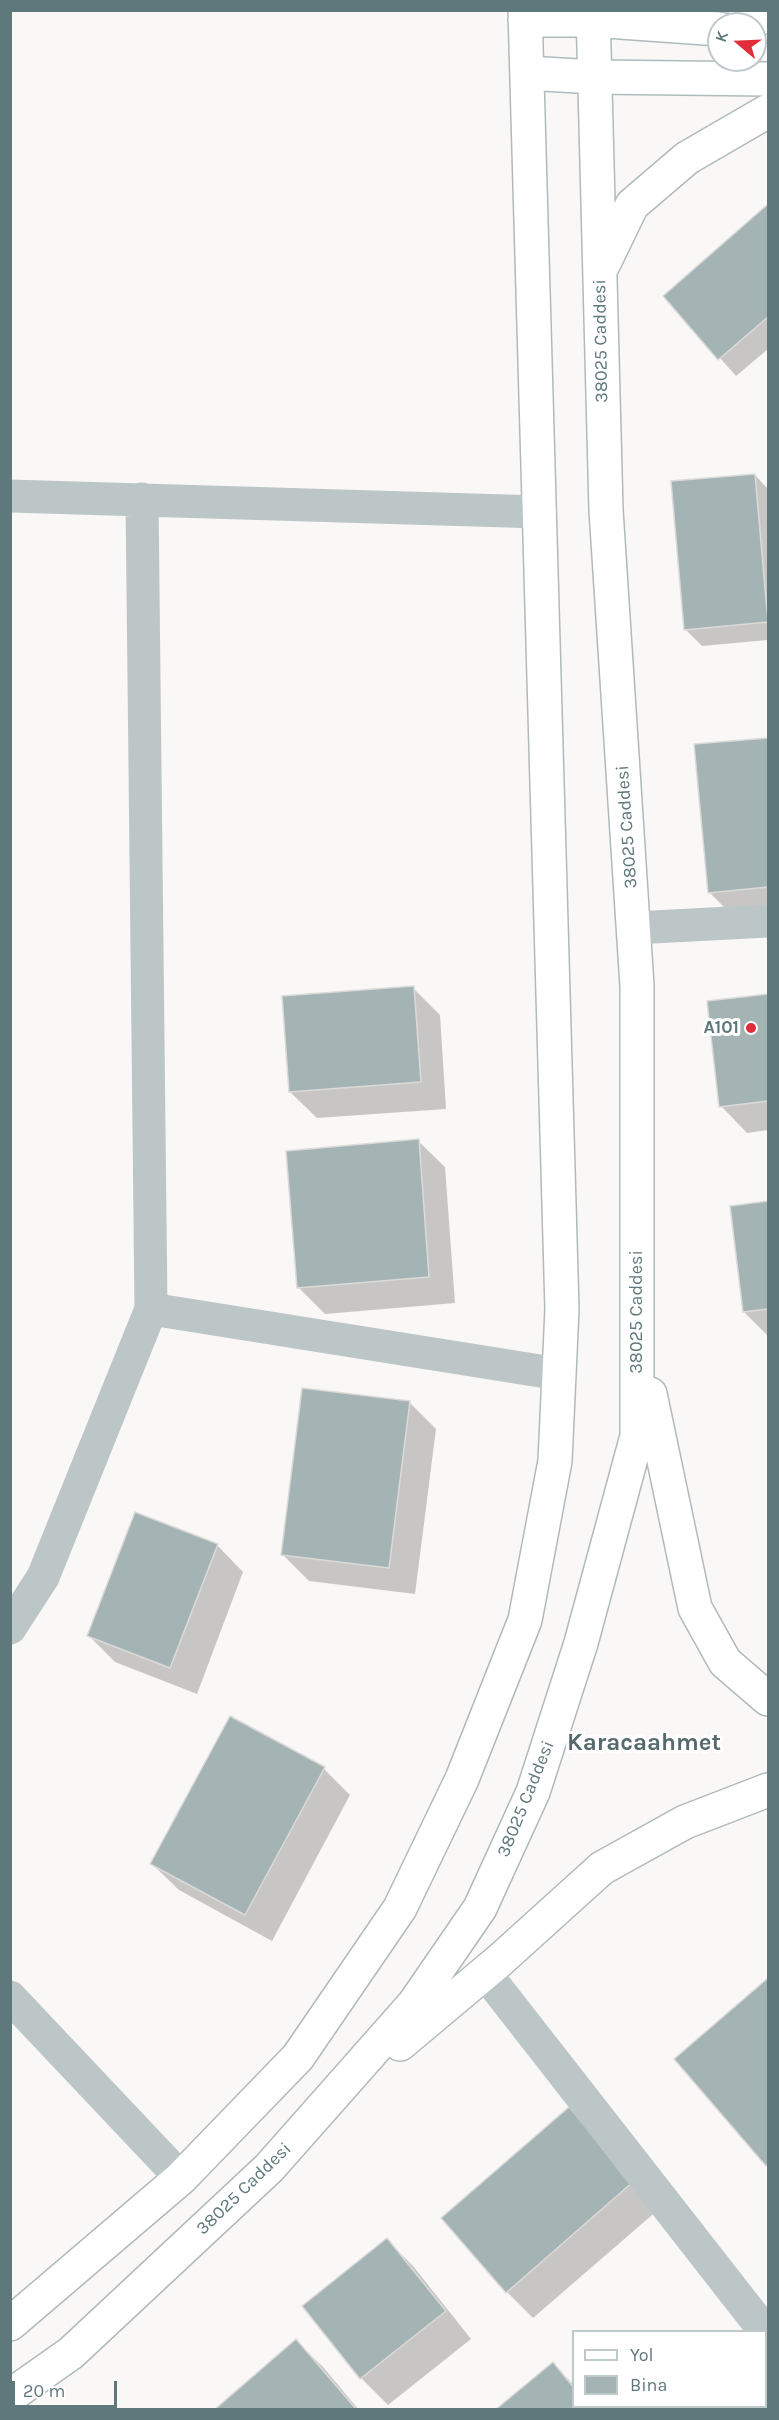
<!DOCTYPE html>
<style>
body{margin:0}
#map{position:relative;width:779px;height:2420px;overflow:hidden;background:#f9f8f7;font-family:Karla,sans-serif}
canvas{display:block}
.frame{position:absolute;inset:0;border:12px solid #5f787b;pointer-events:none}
.legend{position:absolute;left:572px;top:2330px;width:195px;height:78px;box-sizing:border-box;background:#fff;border:2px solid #bfc9ca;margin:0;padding:8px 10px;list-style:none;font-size:18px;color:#5f787b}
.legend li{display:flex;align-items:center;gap:12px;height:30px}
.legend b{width:30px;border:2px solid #bfc9ca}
.north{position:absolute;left:707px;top:12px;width:60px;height:60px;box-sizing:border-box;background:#fff;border:2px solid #bfc9ca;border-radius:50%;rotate:289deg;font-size:16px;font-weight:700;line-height:24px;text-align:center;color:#5f787b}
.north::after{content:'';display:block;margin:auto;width:21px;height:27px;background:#e22e3b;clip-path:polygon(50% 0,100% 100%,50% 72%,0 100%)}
.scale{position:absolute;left:12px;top:2381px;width:105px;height:27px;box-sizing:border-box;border:3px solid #5f787b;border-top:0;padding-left:8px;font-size:18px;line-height:21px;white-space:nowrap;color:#5f787b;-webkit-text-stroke:4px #fff;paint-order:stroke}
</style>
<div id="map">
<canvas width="779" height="2420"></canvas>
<div class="frame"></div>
<ul class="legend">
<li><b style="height:8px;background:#fff"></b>Yol</li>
<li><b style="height:16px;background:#a4b3b4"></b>Bina</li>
</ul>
<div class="north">K</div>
<div class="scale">20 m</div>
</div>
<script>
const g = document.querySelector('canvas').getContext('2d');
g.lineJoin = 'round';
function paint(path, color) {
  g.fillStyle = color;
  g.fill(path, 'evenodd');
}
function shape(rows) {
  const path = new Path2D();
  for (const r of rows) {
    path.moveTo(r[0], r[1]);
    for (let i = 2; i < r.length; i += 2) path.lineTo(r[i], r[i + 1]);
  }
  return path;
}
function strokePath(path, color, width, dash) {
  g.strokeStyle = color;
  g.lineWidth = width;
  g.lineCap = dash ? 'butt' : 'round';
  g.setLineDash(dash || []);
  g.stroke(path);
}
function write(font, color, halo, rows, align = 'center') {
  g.font = font + ' Karla,sans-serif';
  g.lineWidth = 6;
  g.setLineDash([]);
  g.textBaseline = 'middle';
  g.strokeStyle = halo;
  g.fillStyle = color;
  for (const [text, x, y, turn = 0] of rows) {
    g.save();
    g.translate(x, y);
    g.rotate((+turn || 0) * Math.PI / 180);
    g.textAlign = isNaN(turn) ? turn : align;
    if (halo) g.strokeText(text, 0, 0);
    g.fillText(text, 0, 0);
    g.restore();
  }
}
const shadow = shape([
 [768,206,768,349,736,376,665,296],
 [755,475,768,489,768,640,702,646,685,629],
 [768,739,768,905,726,909,709,892,696,746],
 [413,988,440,1015,446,1109,317,1118,290,1092],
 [768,995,768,1130,747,1133,721,1106,708,1002],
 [418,1141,445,1167,455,1303,325,1314,298,1287],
 [768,1203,768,1336,744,1312,731,1207],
 [409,1402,436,1429,415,1594,309,1581,283,1555],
 [217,1545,243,1572,197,1694,115,1662,89,1636],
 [324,1769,350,1795,272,1941,179,1890,152,1864],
 [768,1980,768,2167,676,2060],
 [569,2109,659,2209,533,2318,507,2292],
 [387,2240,413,2266,471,2339,388,2405,361,2378,304,2306],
 [296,2341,323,2367,359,2410,216,2410],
 [553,2364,574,2385,574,2406,592,2406,594,2410,497,2410]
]);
const building = shape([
 [768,204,768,317,718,360,663,296,768,204],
 [755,474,768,622,684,630,671,481,755,474],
 [768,738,768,887,708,893,694,744,768,738],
 [414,986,421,1082,289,1092,282,996,414,986],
 [768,994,768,1101,719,1107,707,1001,768,994],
 [419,1139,429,1277,297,1288,286,1151,419,1139],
 [768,1201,768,1309,743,1312,730,1206,768,1201],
 [302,1388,410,1401,389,1568,281,1555,302,1388],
 [135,1512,218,1544,170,1668,87,1636,135,1512],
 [230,1716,325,1767,245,1915,150,1864,230,1716],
 [768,1978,768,2164,766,2166,674,2059,768,1978],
 [569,2107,634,2181,506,2293,441,2218,569,2107],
 [387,2238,446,2311,360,2379,302,2306,387,2238],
 [296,2339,357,2410,214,2410,296,2339],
 [553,2362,574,2388,574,2406,589,2406,591,2410,495,2410,553,2362]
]);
const street = shape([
 [10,496,540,512],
 [634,928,768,921],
 [151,1309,559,1374],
 [10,1628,43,1577,151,1309,142,499],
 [485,1973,760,2325],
 [10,1997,181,2178],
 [662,2410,665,2406]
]);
const secondary = shape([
 [745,10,768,17],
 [525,20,593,20,719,29],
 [527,73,594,77,768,79],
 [602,267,632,205,687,158,768,111],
 [650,1394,695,1608,725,1662,768,1699],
 [400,2044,499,1961,602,1868,685,1822,768,1790],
 [10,2324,181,2178,298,2057,400,1908,462,1779,525,1620,555,1461,562,1309,525,10],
 [10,2396,71,2353,269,2168,414,2004,480,1908,533,1792,581,1643,637,1436,637,986,606,510,593,10]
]);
const markers = [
 [751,1028,6,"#e22e3b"]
];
const streetNames = [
 ["38025 Caddesi",601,341,-91],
 ["38025 Caddesi",627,827,-94],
 ["38025 Caddesi",637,1312,-90],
 ["38025 Caddesi",526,1799,-68],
 ["38025 Caddesi",244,2189,-44]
];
const poiNames = [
 ["A101",739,1028]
];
const districtNames = [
 ["Karacaahmet",644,1743]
];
paint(shadow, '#0003');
paint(building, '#a4b3b4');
strokePath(building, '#dbdad9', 1.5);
strokePath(secondary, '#b0babc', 36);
strokePath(street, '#bdc6c7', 33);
strokePath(secondary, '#fff', 33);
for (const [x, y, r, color] of markers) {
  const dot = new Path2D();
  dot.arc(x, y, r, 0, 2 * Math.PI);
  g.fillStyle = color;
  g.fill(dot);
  strokePath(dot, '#fff', 2);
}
write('18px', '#5f787b', '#fff', streetNames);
write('bold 18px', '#5f787b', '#fff', poiNames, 'right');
write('bold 24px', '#56696c', '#fff', districtNames);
</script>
